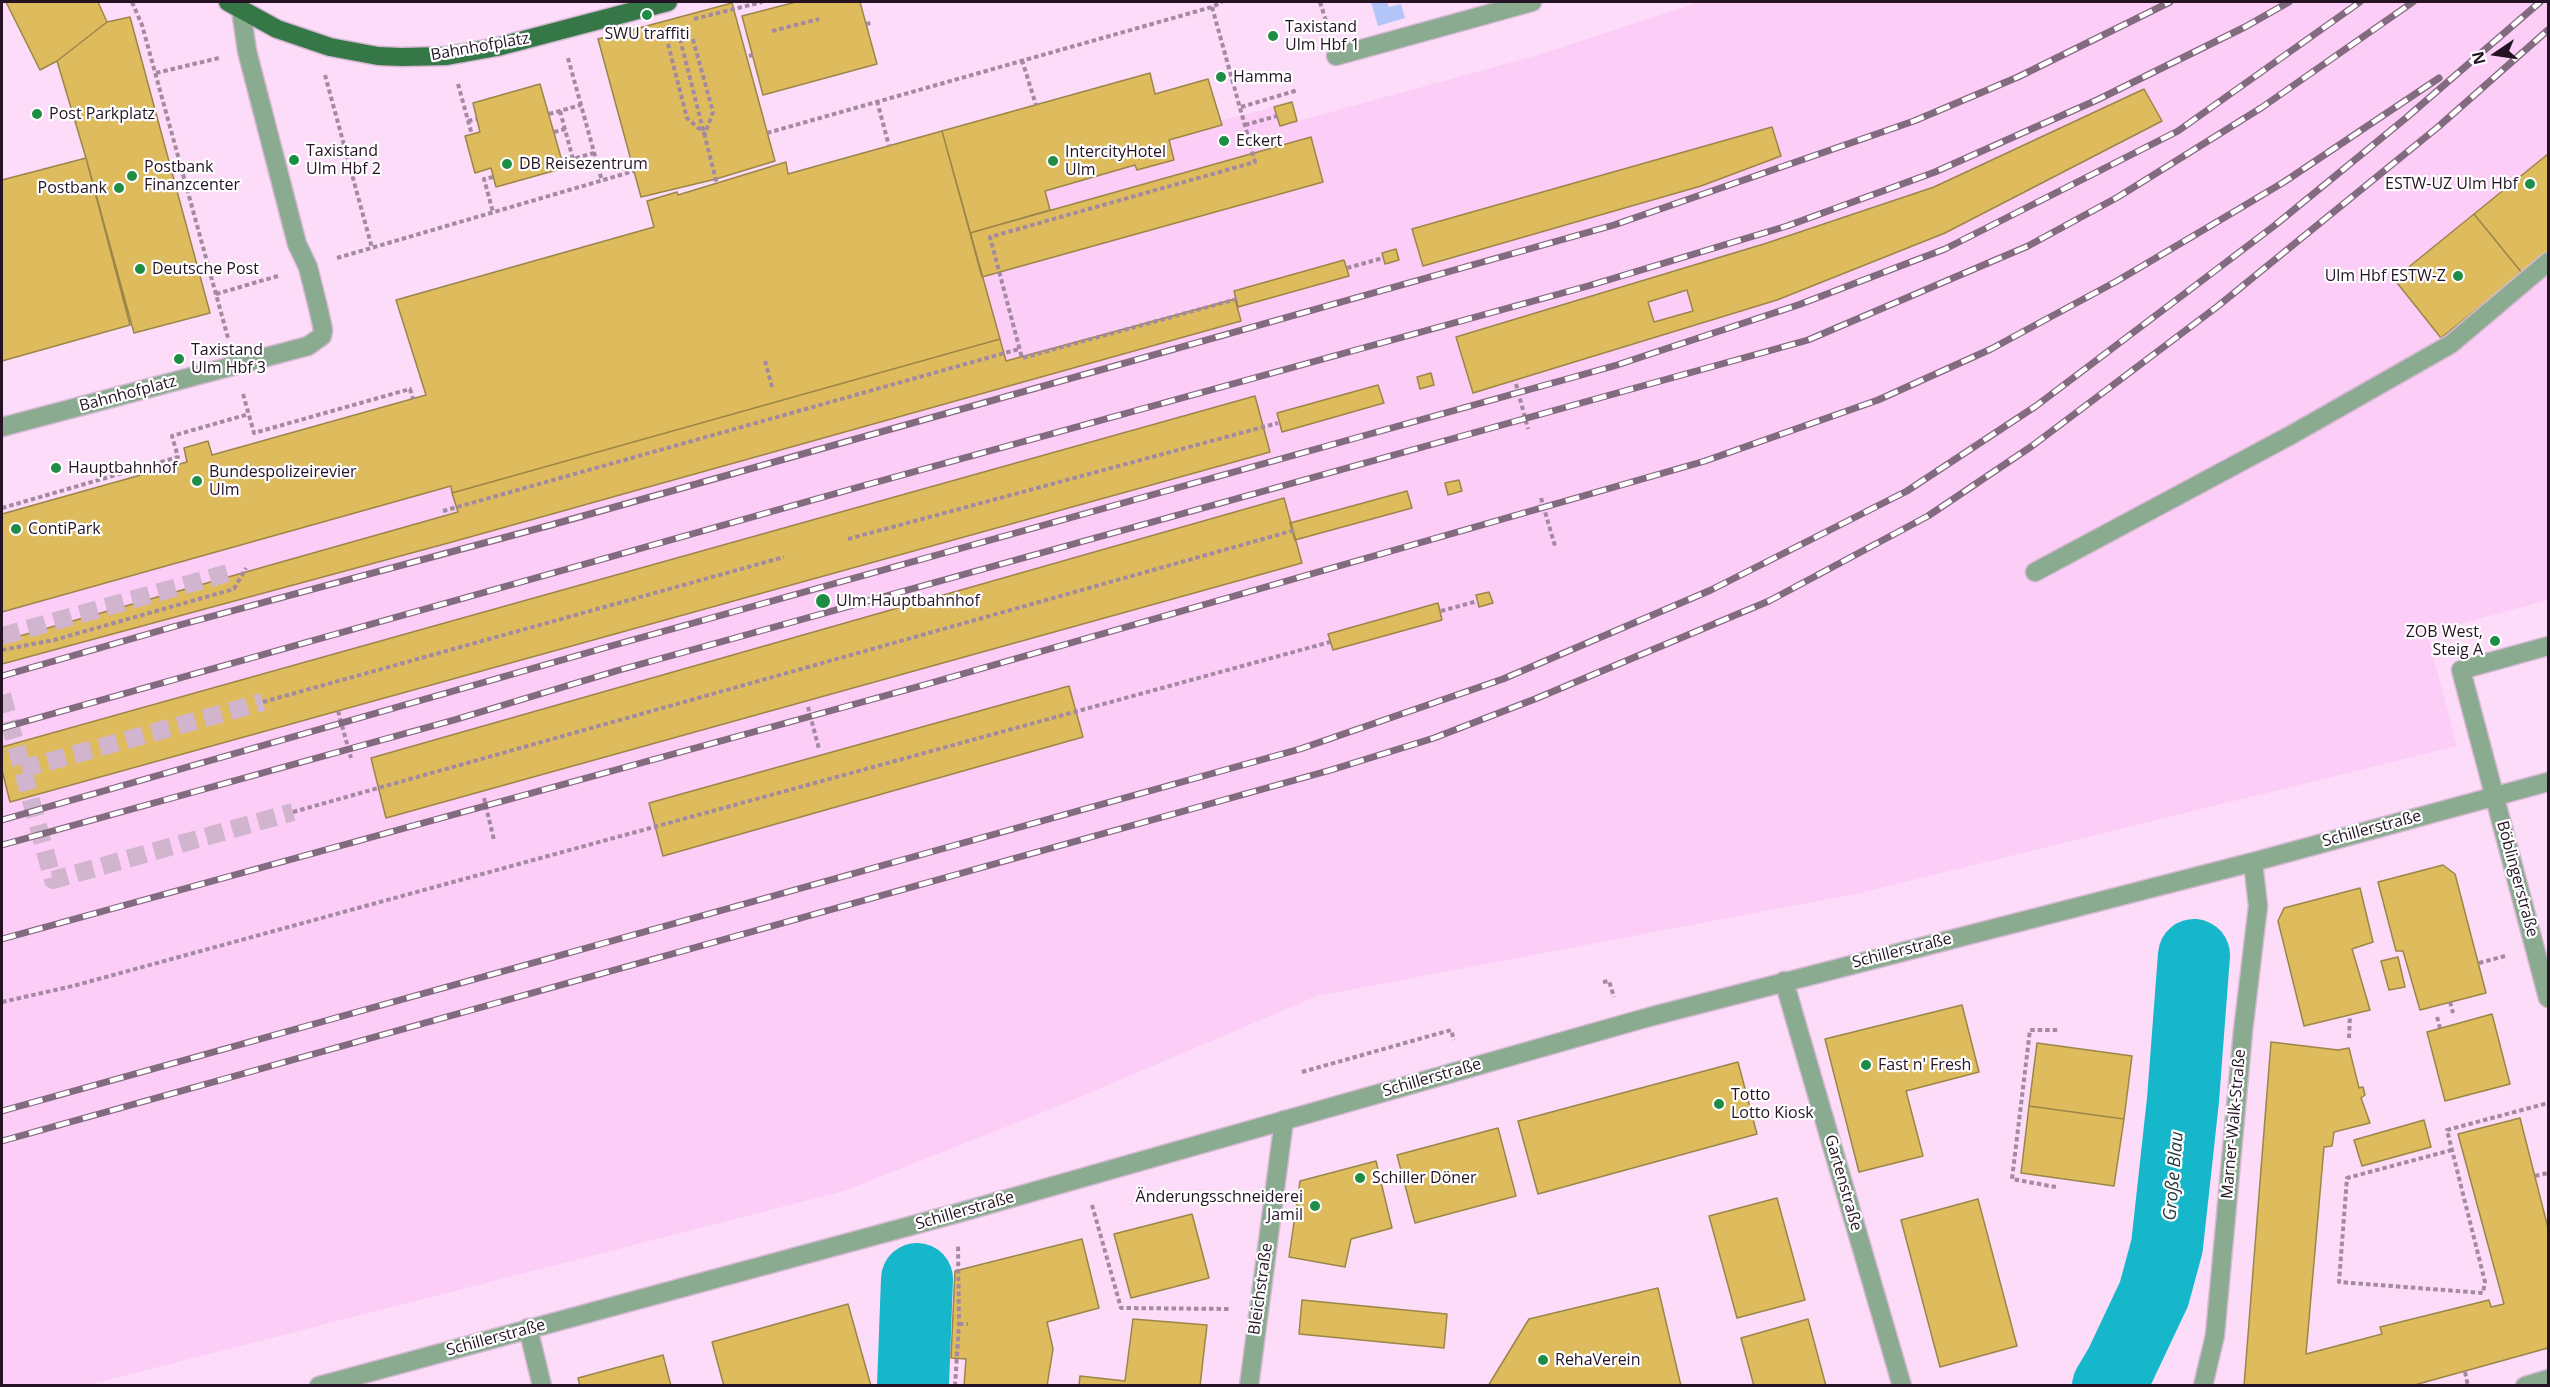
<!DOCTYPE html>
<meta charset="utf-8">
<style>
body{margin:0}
#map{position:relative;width:2550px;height:1387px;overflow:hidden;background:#fcdcf8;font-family:"Open Sans",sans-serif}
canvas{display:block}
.frame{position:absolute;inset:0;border:3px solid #251324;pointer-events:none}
.north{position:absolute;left:2466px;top:24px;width:60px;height:60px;-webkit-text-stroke:4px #fff;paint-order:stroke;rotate:257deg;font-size:16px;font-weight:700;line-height:24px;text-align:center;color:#251324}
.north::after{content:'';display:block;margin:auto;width:21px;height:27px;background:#251324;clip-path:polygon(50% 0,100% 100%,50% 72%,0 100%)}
</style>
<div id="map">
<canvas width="2550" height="1387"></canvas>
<div class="frame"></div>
<div class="north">N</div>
</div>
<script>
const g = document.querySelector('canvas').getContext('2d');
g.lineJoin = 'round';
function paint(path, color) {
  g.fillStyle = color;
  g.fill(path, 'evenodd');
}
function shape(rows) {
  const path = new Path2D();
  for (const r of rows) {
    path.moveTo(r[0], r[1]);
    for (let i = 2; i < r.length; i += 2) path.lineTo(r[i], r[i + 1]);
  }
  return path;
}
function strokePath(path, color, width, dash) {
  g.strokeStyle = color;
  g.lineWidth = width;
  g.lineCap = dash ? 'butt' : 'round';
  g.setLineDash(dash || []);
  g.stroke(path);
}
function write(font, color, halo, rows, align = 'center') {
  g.font = font + ' "Open Sans",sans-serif';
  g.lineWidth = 4.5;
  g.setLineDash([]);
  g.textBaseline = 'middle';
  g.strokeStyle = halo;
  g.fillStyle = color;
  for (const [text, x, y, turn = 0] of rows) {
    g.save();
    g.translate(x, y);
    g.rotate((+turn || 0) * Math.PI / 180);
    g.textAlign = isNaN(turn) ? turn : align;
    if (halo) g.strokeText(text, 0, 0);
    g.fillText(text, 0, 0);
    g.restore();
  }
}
const built = shape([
 [1700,2,2548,2,2548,600,2427,633,2457,746,1860,893,1317,996,1056,1107,844,1191,88,1385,2,1386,2,514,187,462,184,448,208,441,213,455,425,395,396,300,654,227,647,201,677,192,678,195,786,162,789,174,970,233,1050,210,1045,191,1135,165,1137,170,1174,160,1169,140,1222,126,1220,121,1274,107,1280,126,1535,56]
]);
const green = shape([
 [1371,2,1387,2,1389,7,1401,4,1405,18,1378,26]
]);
const river = shape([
 [913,1386,917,1279],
 [2108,1386,2120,1366,2154,1294,2167,1246,2183,1100,2194,955]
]);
const building = shape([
 [6,2,98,2,107,22,57,61,40,70,6,2],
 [796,2,860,2,877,64,763,95,742,16,796,2],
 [732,3,775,161,716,179,641,197,598,39,732,3],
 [130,17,210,313,134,333,86,158,57,61,107,22,130,17],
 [1150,73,1155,94,1208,79,1222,125,1169,140,1174,160,1137,170,1135,165,1045,191,1050,210,970,233,942,131,1150,73],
 [540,84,564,168,496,187,491,168,475,173,465,136,480,132,473,103,540,84],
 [2144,89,2162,121,1945,233,1777,300,1473,393,1456,337,1767,243,1934,187,2144,89],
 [1292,102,1297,121,1280,126,1274,107,1292,102],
 [1772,127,1781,156,1701,186,1423,266,1412,229,1772,127],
 [942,131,1000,339,452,493,451,486,2,612,2,514,187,462,184,448,208,441,212,455,426,395,396,300,654,227,647,201,677,192,678,195,786,162,788,174,942,131],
 [1311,137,1323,182,982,277,970,233,1311,137],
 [2548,154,2548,252,2522,273,2474,214,2548,154],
 [86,158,130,325,2,361,2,180,86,158],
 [2474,214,2522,273,2441,338,2394,279,2474,214],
 [1396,249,1399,260,1385,264,1382,253,1396,249],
 [1344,260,1349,276,1238,307,1234,291,1344,260],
 [1687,290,1693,311,1654,322,1648,302,1687,290],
 [1235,299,1241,321,452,542,2,664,2,641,458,512,452,493,1000,339,1006,361,1235,299],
 [1431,373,1434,385,1420,389,1417,377,1431,373],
 [1378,385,1384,403,1282,432,1277,413,1378,385],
 [1255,396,1270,452,10,802,2,770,2,747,1255,396],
 [1459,480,1462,491,1448,495,1445,483,1459,480],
 [1407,491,1412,508,1295,540,1290,523,1407,491],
 [1284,498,1302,563,386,818,371,758,1284,498],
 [1489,592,1493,603,1479,607,1476,595,1489,592],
 [1438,603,1442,620,1333,650,1328,634,1438,603],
 [1069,686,1083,737,663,856,649,803,1069,686],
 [2443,865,2455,874,2486,993,2420,1010,2403,951,2396,951,2378,882,2443,865],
 [2360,888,2373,942,2352,949,2370,1010,2304,1026,2278,921,2284,908,2360,888],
 [2398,957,2405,987,2389,990,2381,961,2398,957],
 [1962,1005,1979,1072,1906,1091,1923,1156,1859,1172,1825,1039,1962,1005],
 [2492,1014,2510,1084,2445,1101,2427,1032,2492,1014],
 [2271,1042,2338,1050,2349,1048,2359,1088,2363,1087,2365,1095,2361,1098,2370,1123,2334,1132,2332,1146,2324,1147,2306,1354,2382,1334,2380,1327,2489,1300,2491,1307,2504,1304,2458,1134,2520,1118,2548,1228,2548,1348,2411,1386,2244,1386,2271,1042],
 [2037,1043,2132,1056,2124,1119,2029,1106,2037,1043],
 [1738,1062,1757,1134,1538,1194,1518,1121,1738,1062],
 [2029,1106,2124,1119,2114,1186,2021,1173,2029,1106],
 [2424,1120,2431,1147,2362,1166,2354,1140,2424,1120],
 [1498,1128,1516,1196,1415,1223,1397,1155,1498,1128],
 [1376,1161,1392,1228,1351,1239,1345,1267,1289,1257,1300,1181,1376,1161],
 [1777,1198,1805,1300,1737,1318,1709,1216,1777,1198],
 [1978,1199,2017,1346,1940,1367,1901,1220,1978,1199],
 [1192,1214,1209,1278,1131,1298,1114,1234,1192,1214],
 [1082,1239,1099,1308,1047,1322,1053,1349,1047,1386,964,1386,966,1359,951,1358,955,1271,1082,1239],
 [1658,1288,1681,1386,1488,1386,1529,1319,1658,1288],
 [1302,1300,1447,1314,1444,1348,1299,1334,1302,1300],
 [848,1304,871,1386,724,1386,712,1342,848,1304],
 [1133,1319,1207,1325,1200,1386,1079,1386,1080,1376,1125,1381,1133,1319],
 [1808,1319,1826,1386,1754,1386,1741,1338,1808,1319],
 [663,1355,671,1386,580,1386,578,1378,663,1355]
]);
const minorTunnel = shape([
 [2,636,228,573],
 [2,695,53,880,293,812],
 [22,769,263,702]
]);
const path = shape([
 [132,2,142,25,228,338],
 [1320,2,1328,27],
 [1212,7,1255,162,990,237,1022,358,1237,299],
 [694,19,762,2],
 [866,24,871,23],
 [772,31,819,19],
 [680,39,717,184],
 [668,44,687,118,705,134,713,112,692,36],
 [749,56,753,55],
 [568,58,602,181],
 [1022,60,1036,105],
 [156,73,219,58],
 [325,75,372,248],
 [458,84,472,135],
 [877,101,889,146],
 [1241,107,1298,90],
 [560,111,573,159,594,153],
 [549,114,581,105],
 [468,121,477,119],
 [1245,125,1277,116],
 [554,132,565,129],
 [767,133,1212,7,1222,2],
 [493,177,484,179,493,212],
 [337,258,634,171],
 [216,294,278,276],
 [765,361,772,387],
 [1516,384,1528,429],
 [243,394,254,433,410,389,413,399],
 [1541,498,1555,546],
 [2,508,178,457,172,436,249,414],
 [443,511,1019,349],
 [848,539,1278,423],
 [2,650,54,640,234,589,246,568],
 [263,702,784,557],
 [808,707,819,749],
 [338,711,351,758],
 [484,798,494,840],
 [293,812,1295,530],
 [2479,963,2505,956],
 [1603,982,1609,981,1614,997],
 [2,1002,73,986,1330,642],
 [2450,1002,2453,1013],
 [2437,1017,2440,1028],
 [2349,1038,2350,1016],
 [1302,1072,1451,1030,1454,1040],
 [2452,1150,2347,1178,2339,1282,2483,1293,2485,1282,2447,1130,2548,1103],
 [2535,1176,2548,1173],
 [2056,1187,2012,1179,2030,1030,2059,1030],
 [1092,1205,1121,1308,1231,1309],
 [959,1324,968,1324],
 [2465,1372,2468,1386],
 [955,1386,959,1324,958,1244]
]);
const minor = shape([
 [1336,56,1532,2],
 [2,427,308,346,322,336,323,330,319,311,308,267,297,244,247,51,241,10],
 [2035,572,2291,435,2451,344,2548,262],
 [2548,646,2461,670,2548,998],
 [1784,981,1902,1386],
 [528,1328,542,1386],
 [319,1386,958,1213,1649,1017,2253,862,2548,782],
 [1249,1386,1284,1120],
 [2203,1386,2215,1335,2243,1031,2258,906,2253,862],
 [2525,1386,2548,1379]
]);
const major = shape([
 [228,2,277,29,330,47,378,56,401,57,447,56,497,47,668,2]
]);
const rail = shape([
 [2,676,176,626,551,525,1614,225,1914,121,2018,77,2170,2],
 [2,728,866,485,1588,286,1787,226,1935,172,2029,130,2097,100,2245,27,2289,2],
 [2,820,611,646,1617,365,1798,305,1945,249,2178,131,2360,2],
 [2,845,454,720,616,671,1808,340,2028,246,2118,197,2261,108,2413,2],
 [2,939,924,685,1705,461,1878,400,1991,349,2117,281,2232,213,2284,182,2439,78],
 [2,1111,1300,749,1503,679,1711,590,1907,491,2036,406,2274,226,2406,118,2540,2],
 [2,1141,1331,770,1434,738,1535,699,1769,601,1928,516,2032,446,2218,306,2438,127,2548,30]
]);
const pathBridge = shape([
 [1347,268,1383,258],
 [1441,611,1478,601]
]);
const markers = [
 [647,15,6,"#1e8d46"],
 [1273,36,6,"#1e8d46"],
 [1221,77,6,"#1e8d46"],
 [37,114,6,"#1e8d46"],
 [1224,141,6,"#1e8d46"],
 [294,160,6,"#1e8d46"],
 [1053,161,6,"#1e8d46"],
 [507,164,6,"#1e8d46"],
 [132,176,6,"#1e8d46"],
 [2530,184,6,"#1e8d46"],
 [119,188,6,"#1e8d46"],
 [140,269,6,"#1e8d46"],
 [2458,276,6,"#1e8d46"],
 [179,359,6,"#1e8d46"],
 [56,468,6,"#1e8d46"],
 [197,481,6,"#1e8d46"],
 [16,529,6,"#1e8d46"],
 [823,601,8,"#1e8d46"],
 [2495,641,6,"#1e8d46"],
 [1866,1065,6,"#1e8d46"],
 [1719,1104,6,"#1e8d46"],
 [1360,1178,6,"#1e8d46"],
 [1315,1206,6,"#1e8d46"],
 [1543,1360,6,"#1e8d46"]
];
const poiNames = [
 ["Taxistand",1285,27],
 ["Ulm Hbf 1",1285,45],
 ["SWU traffiti",647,34,"center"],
 ["Hamma",1233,77],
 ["Post Parkplatz",49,114],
 ["Eckert",1236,141],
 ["Taxistand",306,151],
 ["Ulm Hbf 2",306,169],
 ["IntercityHotel",1065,152],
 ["Ulm",1065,170],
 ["DB Reisezentrum",519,164],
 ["Postbank",144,167],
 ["Finanzcenter",144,185],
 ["ESTW-UZ Ulm Hbf",2518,184,"right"],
 ["Postbank",107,188,"right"],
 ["Deutsche Post",152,269],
 ["Ulm Hbf ESTW-Z",2446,276,"right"],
 ["Taxistand",191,350],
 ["Ulm Hbf 3",191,368],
 ["Hauptbahnhof",68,468],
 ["Bundespolizeirevier",209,472],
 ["Ulm",209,490],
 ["ContiPark",28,529],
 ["Ulm Hauptbahnhof",836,601],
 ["ZOB West,",2483,632,"right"],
 ["Steig A",2483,650,"right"],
 ["Fast n' Fresh",1878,1065],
 ["Totto",1731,1095],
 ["Lotto Kiosk",1731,1113],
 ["Schiller Döner",1372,1178],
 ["Änderungsschneiderei",1303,1197,"right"],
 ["Jamil",1303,1215,"right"],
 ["RehaVerein",1555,1360]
];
const streetNames = [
 ["Bahnhofplatz",480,47,-10],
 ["Bahnhofplatz",128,394,-15],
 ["Schillerstraße",2372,829,-15],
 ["Böblingerstraße",2517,879,75],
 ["Schillerstraße",1902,951,-14],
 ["Schillerstraße",1432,1078,-16],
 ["Marner-Walk-Straße",2234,1124,-85],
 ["Gartenstraße",1843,1183,74],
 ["Schillerstraße",965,1211,-16],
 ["Bleichstraße",1261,1289,-82],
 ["Schillerstraße",496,1338,-15]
];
const waterNames = [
 ["Große Blau",2174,1176,-85]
];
paint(built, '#fccdf7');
paint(green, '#b3c5f8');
strokePath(river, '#16b6cb', 72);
paint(building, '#debc5e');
strokePath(building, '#9b8548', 1.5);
strokePath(minorTunnel, '#d1b4ce', 18, [18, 9]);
strokePath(minor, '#d5b8d2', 21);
strokePath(major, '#d5b8d2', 21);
strokePath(path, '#a48aa1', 4, [4.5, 3]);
strokePath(minor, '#8aab90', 18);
strokePath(major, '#357747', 18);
strokePath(rail, '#826a7f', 7);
strokePath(rail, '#fff', 4.5, [14]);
strokePath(pathBridge, '#a48aa1', 4, [4.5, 3]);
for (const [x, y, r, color] of markers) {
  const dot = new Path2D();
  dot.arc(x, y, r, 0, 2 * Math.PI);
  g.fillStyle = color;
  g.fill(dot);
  strokePath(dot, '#fff', 2);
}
write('16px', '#251324', '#fff', poiNames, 'left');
write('16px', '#251324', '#fff', streetNames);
write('italic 18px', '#233a3e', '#fff', waterNames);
</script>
